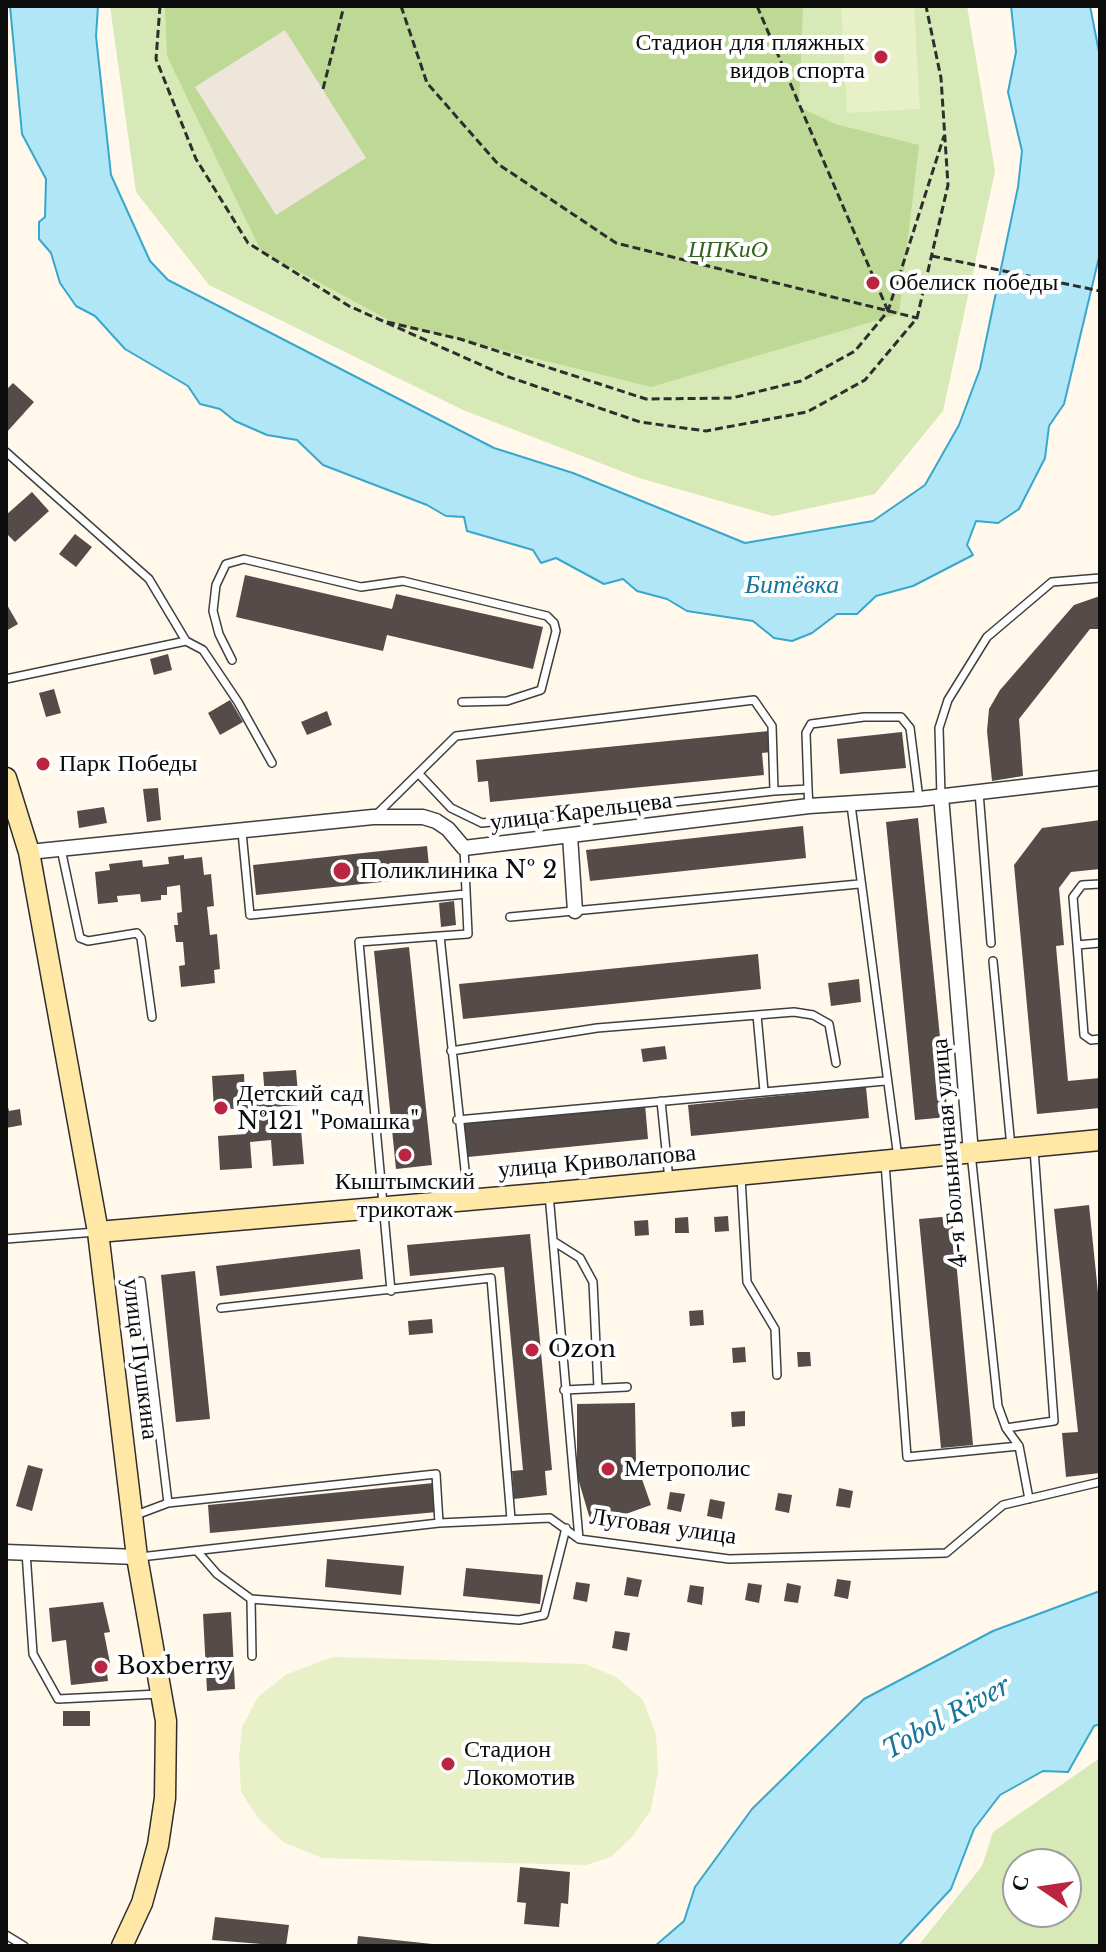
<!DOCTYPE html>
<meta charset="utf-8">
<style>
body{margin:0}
#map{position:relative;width:1106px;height:1952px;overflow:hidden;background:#fff8eb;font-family:"Libre Baskerville",serif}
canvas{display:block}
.frame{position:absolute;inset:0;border:8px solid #0c0c0c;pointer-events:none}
.north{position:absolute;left:1002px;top:1848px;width:80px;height:80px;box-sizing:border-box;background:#fff;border:2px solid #9e9e9e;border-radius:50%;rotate:283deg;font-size:22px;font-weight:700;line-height:32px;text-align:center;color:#0c0c0c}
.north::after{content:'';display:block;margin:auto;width:28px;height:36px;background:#bc2541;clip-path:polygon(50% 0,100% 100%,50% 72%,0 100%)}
</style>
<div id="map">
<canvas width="1106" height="1952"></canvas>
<div class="frame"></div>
<div class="north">С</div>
</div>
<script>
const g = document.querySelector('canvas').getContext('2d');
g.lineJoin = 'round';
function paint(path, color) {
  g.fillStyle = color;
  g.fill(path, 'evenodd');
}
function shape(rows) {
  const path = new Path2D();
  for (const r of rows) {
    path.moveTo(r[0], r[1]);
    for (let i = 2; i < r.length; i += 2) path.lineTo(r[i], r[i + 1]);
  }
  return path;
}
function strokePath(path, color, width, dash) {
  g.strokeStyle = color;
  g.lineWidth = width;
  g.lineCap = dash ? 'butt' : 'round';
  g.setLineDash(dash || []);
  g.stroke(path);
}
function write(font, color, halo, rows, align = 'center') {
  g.font = font + ' "Libre Baskerville",serif';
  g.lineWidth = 8;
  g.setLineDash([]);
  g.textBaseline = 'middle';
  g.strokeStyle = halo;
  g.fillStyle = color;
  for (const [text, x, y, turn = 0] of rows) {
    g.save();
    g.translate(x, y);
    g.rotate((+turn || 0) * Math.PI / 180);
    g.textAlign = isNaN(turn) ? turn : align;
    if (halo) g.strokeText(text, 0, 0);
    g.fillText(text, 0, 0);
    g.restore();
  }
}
const green = shape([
 [110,6,967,6,995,171,943,411,875,494,773,516,639,478,463,410,209,285,136,192],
 [1100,1758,1100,1946,918,1946,982,1866,993,1832],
 [1018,1864,1066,1864,1066,1912,1018,1912]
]);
const forest = shape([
 [165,6,803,6,799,107,835,124,919,145,899,314,651,387,396,324,261,251,167,56]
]);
const pitch = shape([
 [841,6,914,6,920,109,847,113],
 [333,1657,585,1664,616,1677,643,1700,656,1734,658,1772,651,1810,632,1837,611,1857,586,1865,322,1858,283,1842,258,1818,241,1792,239,1757,242,1727,258,1697,287,1674]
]);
const plaza = shape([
 [285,30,366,158,276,215,195,87]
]);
const water = shape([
 [10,6,98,6,96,36,111,175,150,261,168,280,494,448,573,473,745,543,873,521,925,485,959,425,980,369,1018,187,1022,151,1008,92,1016,52,1011,6,1090,6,1100,57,1100,253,1064,404,1049,426,1045,458,1019,509,998,523,976,521,967,545,973,555,913,586,876,596,857,614,837,614,812,633,792,641,774,638,753,621,687,611,667,599,637,591,623,579,604,584,556,558,541,563,533,550,467,531,464,517,446,516,427,505,323,465,297,440,267,435,235,421,220,409,200,404,188,386,125,349,95,316,76,306,60,283,51,253,39,239,39,222,45,217,46,179,22,134,10,6],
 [1100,1591,1100,1724,1094,1726,1068,1772,1043,1771,1000,1795,974,1829,951,1889,898,1946,655,1946,684,1921,695,1887,752,1809,864,1699,993,1631,1100,1591]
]);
const building = shape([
 [13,383,34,402,6,433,6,390],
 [32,492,49,511,15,542,6,533,6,515],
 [75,534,92,547,76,567,59,554],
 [245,575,392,609,396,594,543,627,533,669,387,635,383,651,236,617],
 [1100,596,1100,629,1090,629,1019,719,1023,776,992,781,987,731,989,709,1000,690,1074,605],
 [6,603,18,624,6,631],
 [168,654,172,670,154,675,150,659],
 [54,689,61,713,46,717,39,693],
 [230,700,243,722,220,735,208,713],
 [327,711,332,725,307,735,301,722],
 [769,731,771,752,762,753,764,775,490,802,488,781,478,782,476,760],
 [902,732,906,768,840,774,837,739],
 [158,788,161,820,147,822,143,789],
 [104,807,107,823,79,828,77,811],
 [918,818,948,1117,915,1120,886,822],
 [1100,820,1100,869,1071,872,1059,888,1064,945,1056,946,1068,1081,1100,1078,1100,1108,1037,1114,1014,865,1042,828],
 [803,826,806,858,590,881,586,850],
 [427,846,430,877,256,895,253,865],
 [184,855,184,859,202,857,204,875,211,874,214,906,207,907,210,935,217,934,220,969,214,970,215,983,181,987,179,966,185,965,183,942,176,942,174,925,178,925,177,913,182,912,180,885,167,887,167,895,161,895,161,900,141,902,140,894,117,896,118,902,98,904,95,872,110,870,109,864,142,860,143,867,169,864,168,857],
 [454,901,456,925,441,927,439,903],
 [409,947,432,1165,396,1169,374,951],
 [758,954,761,989,463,1019,459,984],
 [859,979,861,1002,831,1006,828,983],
 [665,1046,667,1059,643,1062,641,1049],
 [296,1070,299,1105,272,1107,273,1131,301,1129,304,1164,273,1166,271,1140,250,1142,252,1168,220,1170,218,1136,246,1134,244,1108,214,1110,212,1076,244,1074,245,1098,265,1097,263,1072],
 [866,1087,869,1118,691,1136,688,1105],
 [6,1099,9,1111,20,1109,22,1125,6,1128],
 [645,1104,648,1139,468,1157,464,1121],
 [1089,1205,1100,1312,1100,1473,1066,1477,1062,1433,1078,1432,1054,1209],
 [728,1216,729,1231,715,1232,714,1217],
 [952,1216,973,1445,941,1448,919,1219],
 [688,1217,689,1233,675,1233,675,1218],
 [648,1220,649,1235,635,1236,634,1221],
 [530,1234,552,1470,545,1471,547,1495,514,1499,512,1471,523,1470,504,1267,410,1276,407,1245],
 [360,1249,363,1279,220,1296,216,1266],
 [195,1271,210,1419,176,1422,161,1275],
 [703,1310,704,1325,690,1326,689,1311],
 [432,1319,433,1333,409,1335,408,1321],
 [745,1347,746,1362,733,1363,732,1348],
 [797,1352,810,1352,811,1366,798,1367],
 [635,1403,636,1462,651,1505,592,1526,577,1475,577,1404],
 [745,1411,745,1426,732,1427,731,1412],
 [28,1465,43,1469,32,1511,16,1506],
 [434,1483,437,1512,210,1533,208,1505],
 [839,1488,853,1491,850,1508,836,1506],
 [670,1492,685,1494,681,1512,667,1509],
 [778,1493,792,1495,789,1513,775,1510],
 [710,1499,725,1502,722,1519,707,1516],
 [327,1559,404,1566,401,1595,325,1587],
 [466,1568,543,1575,540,1604,463,1596],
 [627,1577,642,1580,638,1597,624,1595],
 [837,1579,851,1581,848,1599,834,1596],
 [576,1582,590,1584,587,1602,573,1599],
 [748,1583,762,1585,759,1603,745,1600],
 [787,1583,801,1586,798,1603,784,1601],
 [690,1585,704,1587,702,1605,687,1602],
 [103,1602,110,1632,104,1633,110,1663,106,1664,108,1681,71,1685,66,1640,52,1642,49,1608],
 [231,1612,235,1689,207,1691,203,1614],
 [615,1631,630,1633,627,1651,612,1648],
 [63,1711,90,1711,90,1726,63,1726],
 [520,1867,570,1872,568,1904,561,1903,559,1927,524,1924,526,1903,517,1902],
 [215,1917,289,1925,286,1946,212,1940],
 [358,1936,432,1944,432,1946,357,1946]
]);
const path = shape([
 [160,6,156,59,196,159,248,243,349,306,506,376,640,422,706,431,807,412,865,380,917,318,948,185,941,78,926,6],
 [401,6,427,83,498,164,616,243,917,318],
 [757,6,888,311],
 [323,89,344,6],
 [932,256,1100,291],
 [387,322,460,339,646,399,732,398,801,381,855,351,888,311,944,136]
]);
const lane = shape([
 [6,452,149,579,186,641,6,679],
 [186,641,203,650,238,702,272,763],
 [232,660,219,634,213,611,216,585,226,564,244,559,361,587,403,581,547,616,554,623,556,631,541,690,507,701,462,702],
 [419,774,451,808,482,823,774,791],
 [808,789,806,733,811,724,864,717,901,717,910,728,919,799],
 [979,792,991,943],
 [941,796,939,728,948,700,987,637,1052,582,1100,578],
 [851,805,898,1158],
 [375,816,456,736,754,700,772,726,774,791,808,789,809,806],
 [242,832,250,915,466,894],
 [464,848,468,934,440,936,468,1198],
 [61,849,80,938,88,941,137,933,141,938,152,1017],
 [510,917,859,884],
 [1100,943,1077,945,1084,1035,1091,1040,1100,1039],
 [1077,945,1073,897,1082,885,1100,884],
 [993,961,1011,1147],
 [757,1015,794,1012,813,1015,829,1024,836,1063],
 [451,1051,597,1028,757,1015,764,1091],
 [661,1101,669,1180],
 [457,1120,885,1081],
 [971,1153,998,1406,1006,1428,1019,1446,1029,1499],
 [885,1163,907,1457,1019,1446],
 [741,1177,747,1282,775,1329,777,1375],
 [549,1194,579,1539],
 [6,1239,96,1232],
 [553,1241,580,1258,593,1282,598,1388],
 [141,1281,168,1503],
 [391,1291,359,942,440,936],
 [221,1308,491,1278,511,1519],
 [564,1390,627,1387],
 [1006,1428,1054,1421,1034,1149],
 [136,1515,168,1503,436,1474,439,1523],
 [197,1551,217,1574,251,1599,519,1620,544,1615,566,1528],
 [26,1552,33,1654,58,1699,159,1694],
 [140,1557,439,1523,550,1518,579,1539,729,1559,946,1553,1003,1505,1100,1482],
 [251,1599,252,1656],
 [6,1935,24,1946]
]);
const street = shape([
 [941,796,971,1153],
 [570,836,575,911],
 [29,852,373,817,423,817,436,821,448,829,464,848,809,806,919,799,1100,778],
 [6,1552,137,1557]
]);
const secondary = shape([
 [6,778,29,852,98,1232,137,1557,166,1721,165,1798,158,1845,142,1903,122,1946],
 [98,1232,549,1193,1100,1140]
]);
const markers = [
 [881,57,8,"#bc2541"],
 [873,283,8,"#bc2541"],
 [43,764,8,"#bc2541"],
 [342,871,10,"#bc2541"],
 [221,1108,8,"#bc2541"],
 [405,1155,8,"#bc2541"],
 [532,1350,8,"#bc2541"],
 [608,1469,8,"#bc2541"],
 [101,1667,8,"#bc2541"],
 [448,1764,8,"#bc2541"]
];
const poiNames = [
 ["Стадион для пляжных",865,43,"right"],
 ["видов спорта",865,71,"right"],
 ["Обелиск победы",889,283],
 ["Парк Победы",59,764],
 ["Поликлиника № 2",360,871],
 ["Детский сад",237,1094],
 ["№121 \"Ромашка\"",237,1122],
 ["Кыштымский",405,1182,"center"],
 ["трикотаж",405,1210,"center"],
 ["Ozon",548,1350],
 ["Метрополис",624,1469],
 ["Boxberry",117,1667],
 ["Стадион",464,1750],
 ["Локомотив",464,1778]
];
const parkNames = [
 ["ЦПКиО",728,250]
];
const streetNames = [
 ["улица Карельцева",581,812,-7],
 ["4-я Больничная улица",950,1153,-95],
 ["улица Криволапова",597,1162,-5],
 ["улица Пушкина",140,1359,83],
 ["Луговая улица",663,1527,8]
];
const waterNames = [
 ["Битёвка",792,586],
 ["Tobol River",947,1719,-29]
];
paint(green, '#d7e9b6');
paint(forest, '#bed995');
paint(pitch, '#e8f0c7');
paint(plaza, '#eee6db');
paint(water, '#b0e6f6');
strokePath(water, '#37a7cd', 2);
paint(building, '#554c49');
strokePath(lane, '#3f3f3f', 10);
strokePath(street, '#3f3f3f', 17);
strokePath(secondary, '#2e2e2e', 23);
strokePath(path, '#2e2e2e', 3, [8, 4]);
strokePath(lane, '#fff', 7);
strokePath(street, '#fff', 14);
strokePath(secondary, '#ffe8a6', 20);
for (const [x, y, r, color] of markers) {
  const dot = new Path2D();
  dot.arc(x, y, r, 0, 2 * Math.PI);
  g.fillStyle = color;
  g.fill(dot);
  strokePath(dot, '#fff', 3);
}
write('24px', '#0c0c0c', '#fff', poiNames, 'left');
write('italic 24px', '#36631d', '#fff', parkNames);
write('24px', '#0c0c0c', '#fff', streetNames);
write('italic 26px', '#16769d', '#fff', waterNames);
</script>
